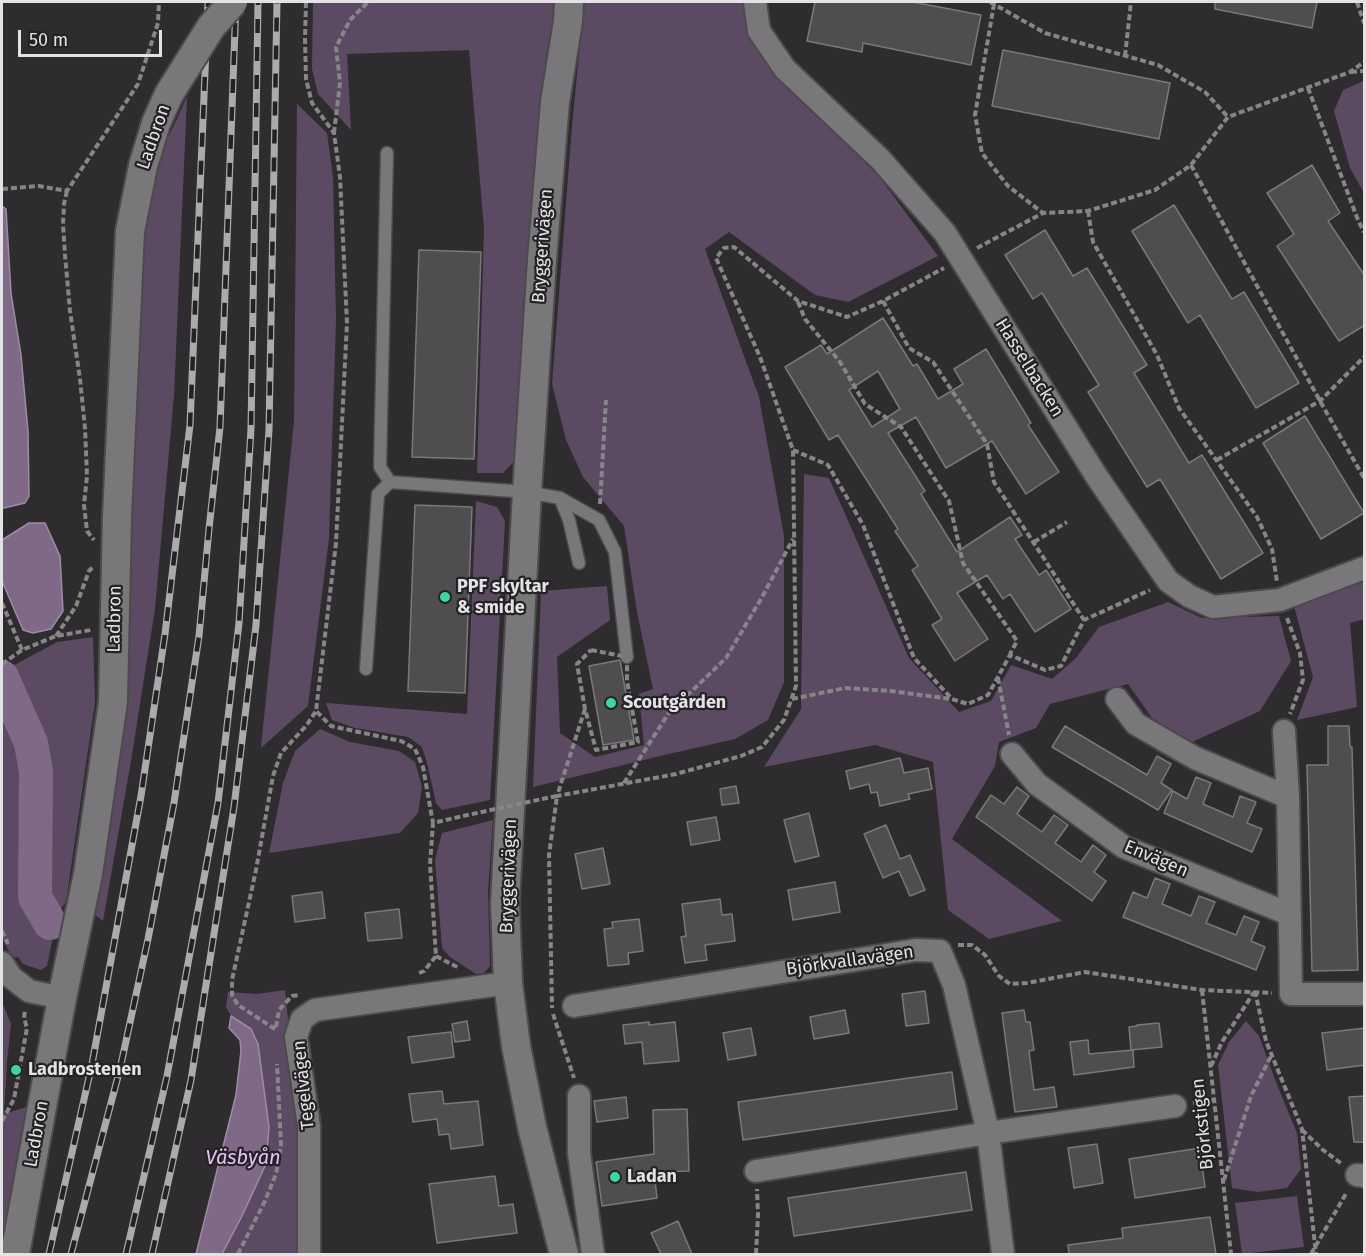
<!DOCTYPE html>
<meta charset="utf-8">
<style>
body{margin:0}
#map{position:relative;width:1366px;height:1256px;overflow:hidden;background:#2e2c2f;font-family:"Fira Sans",sans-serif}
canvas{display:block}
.frame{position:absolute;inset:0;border:3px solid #e3e2e4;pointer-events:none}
.scale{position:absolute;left:18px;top:30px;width:144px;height:27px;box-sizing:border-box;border:3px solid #e3e2e4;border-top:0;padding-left:8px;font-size:18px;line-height:21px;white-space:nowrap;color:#e3e2e4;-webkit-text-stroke:4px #242225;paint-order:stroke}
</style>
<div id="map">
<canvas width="1366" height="1256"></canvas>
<div class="frame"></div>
<div class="scale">50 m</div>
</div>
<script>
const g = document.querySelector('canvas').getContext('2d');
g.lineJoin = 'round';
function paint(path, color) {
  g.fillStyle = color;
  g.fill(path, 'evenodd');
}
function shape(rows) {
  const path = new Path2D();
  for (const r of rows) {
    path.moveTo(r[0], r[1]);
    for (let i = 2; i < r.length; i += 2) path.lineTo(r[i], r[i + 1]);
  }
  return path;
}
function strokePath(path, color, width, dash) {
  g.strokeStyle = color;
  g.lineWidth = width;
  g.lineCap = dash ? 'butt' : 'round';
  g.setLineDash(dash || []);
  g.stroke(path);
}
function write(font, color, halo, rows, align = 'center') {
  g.font = font + ' "Fira Sans",sans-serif';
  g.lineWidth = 4.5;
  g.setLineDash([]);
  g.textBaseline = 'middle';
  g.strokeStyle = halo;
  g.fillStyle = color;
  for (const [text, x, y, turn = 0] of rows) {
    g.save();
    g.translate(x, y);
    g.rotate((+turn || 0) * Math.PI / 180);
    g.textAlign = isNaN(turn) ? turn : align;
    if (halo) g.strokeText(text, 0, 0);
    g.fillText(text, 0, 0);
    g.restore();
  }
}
const green = shape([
 [313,2,555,2,555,8,546,57,516,459,503,473,477,473,484,229,469,50,347,54,351,130,318,94,312,69],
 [583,2,744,2,756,49,880,178,938,256,848,302,815,295,729,232,705,249,759,397,784,536,784,682,768,720,735,739,660,756,533,787,541,591,607,586,610,620,557,657,560,733,595,757,644,745,639,694,653,689,637,612,624,526,583,477,566,440,552,384,572,126,583,13],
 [1364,81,1364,193,1350,168,1334,111,1343,90],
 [187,97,174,395,155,609,131,761,103,921,91,912,118,748,130,647,129,457,140,235,154,168],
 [297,104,327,133,333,177,336,320,329,538,308,706,261,748,294,421],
 [804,474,829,478,909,658,959,712,991,701,1011,665,1052,679,1076,658,1099,627,1168,602,1202,618,1279,616,1291,661,1260,711,1192,742,1152,718,1128,684,1050,704,1036,728,999,742,995,766,952,839,1062,921,989,939,948,910,933,762,875,745,764,767,801,709],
 [476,501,497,507,505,521,490,800,442,810,436,803,427,763,422,747,408,737,355,728,332,720,326,703,467,714],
 [1364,582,1364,619,1350,623,1357,707,1297,720,1313,677,1294,606],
 [93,637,95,702,66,902,58,912,48,907,43,848,45,773,33,722,7,669,57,642],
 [2,701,18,733,27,769,27,900,36,924,53,937,47,966,41,970,23,964,18,957,12,958,2,937],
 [320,729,350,742,399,751,415,762,422,787,418,813,400,833,269,853,283,783,295,751],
 [493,820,488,891,490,966,484,973,476,974,450,957,442,948,435,860,442,833],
 [285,990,299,1127,299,1254,222,1254,242,1216,266,1164,251,1029,231,1016,226,1007,228,992,257,994],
 [2,1002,11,1024,7,1062,4,1114,30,1106,2,1245],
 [1246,1021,1259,1036,1276,1082,1297,1133,1301,1169,1287,1188,1258,1192,1232,1188,1218,1065,1229,1042],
 [1297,1196,1304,1247,1242,1254,1235,1203]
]);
const water = shape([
 [2,206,6,209,11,293,21,355,28,431,29,496,25,503,4,508,2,507,2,206],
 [29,523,45,523,60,556,63,611,51,629,33,633,23,630,2,581,2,540,29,523],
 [231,1016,251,1029,258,1044,269,1127,266,1164,242,1216,222,1254,196,1254,236,1095,241,1051,240,1040,229,1028,231,1016]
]);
const river = shape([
 [2,677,31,743,36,771,35,897,50,923]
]);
const building = shape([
 [815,2,913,2,981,15,971,65,863,43,862,52,807,41,815,2],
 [1215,2,1317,2,1312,28,1215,9,1215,2],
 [1003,50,1170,83,1159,139,992,106,1003,50],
 [1312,165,1340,213,1328,221,1365,276,1365,325,1339,341,1277,246,1294,234,1267,193,1312,165],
 [1174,205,1232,299,1244,292,1299,383,1256,408,1200,315,1188,323,1132,231,1174,205],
 [1045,230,1073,276,1087,268,1147,365,1134,373,1189,463,1202,455,1263,553,1221,579,1160,479,1147,487,1088,392,1099,385,1042,293,1033,299,1005,255,1045,230],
 [419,250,481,252,474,459,412,457,419,250],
 [883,318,913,366,917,364,938,399,963,384,954,369,986,349,1031,423,1028,425,1059,472,1026,494,992,441,946,468,916,417,888,433,925,491,921,494,957,552,1010,517,1022,535,1015,539,1039,575,1046,570,1071,609,1035,632,1010,594,1003,599,987,575,957,593,988,639,955,661,932,625,942,619,912,570,918,566,895,531,898,529,838,435,829,440,785,367,821,345,827,354,883,318],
 [878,371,900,409,872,427,849,390,878,371],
 [1305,416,1364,513,1321,539,1263,443,1305,416],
 [415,505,472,507,465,693,408,691,415,505],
 [620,660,634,740,603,745,589,666,620,660],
 [1065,726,1147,775,1157,756,1171,764,1161,783,1172,790,1158,810,1052,747,1065,726],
 [1328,726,1349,726,1350,747,1352,747,1358,970,1312,971,1307,765,1328,765,1328,726],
 [900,758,904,773,928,768,932,789,908,794,910,799,880,806,877,792,871,793,869,784,850,789,846,771,900,758],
 [1196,777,1211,783,1203,804,1233,817,1240,796,1256,802,1247,823,1262,829,1252,852,1164,813,1173,791,1187,799,1196,777],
 [736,786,739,803,722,805,720,789,736,786],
 [1017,787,1029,796,1017,814,1042,832,1054,815,1068,825,1055,843,1081,862,1093,845,1106,855,1094,872,1106,881,1092,901,976,817,991,795,1004,804,1017,787],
 [809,813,819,856,795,862,784,820,809,813],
 [716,817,720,840,691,845,687,822,716,817],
 [886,825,900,859,910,855,925,890,910,896,899,871,883,878,864,834,886,825],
 [603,848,610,884,582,889,575,854,603,848],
 [1155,878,1170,884,1162,904,1191,916,1199,896,1215,902,1206,923,1236,935,1244,916,1259,922,1251,941,1265,947,1256,970,1123,917,1133,892,1147,898,1155,878],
 [835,882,840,912,793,920,788,890,835,882],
 [322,892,325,918,295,922,292,896,322,892],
 [720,899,722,915,732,914,735,941,705,945,707,960,685,963,681,937,686,936,682,904,720,899],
 [399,909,402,938,368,941,365,913,399,909],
 [639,919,643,951,628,953,629,964,608,966,604,929,613,928,612,922,639,919],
 [925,991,929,1023,906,1026,902,994,925,991],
 [845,1010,849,1033,814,1039,810,1017,845,1010],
 [1024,1010,1026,1022,1030,1022,1034,1050,1029,1051,1034,1090,1054,1087,1057,1107,1015,1112,1002,1013,1024,1010],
 [467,1021,470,1040,455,1042,452,1024,467,1021],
 [649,1022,649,1025,675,1022,679,1061,644,1064,642,1042,625,1044,623,1025,649,1022],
 [1159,1023,1162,1047,1131,1050,1129,1027,1137,1026,1137,1025,1159,1023],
 [751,1028,756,1055,728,1060,723,1033,751,1028],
 [1365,1028,1365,1065,1327,1070,1322,1033,1365,1028],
 [451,1032,454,1057,412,1063,408,1037,451,1032],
 [1088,1040,1089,1054,1133,1050,1134,1067,1074,1075,1070,1042,1088,1040],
 [952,1072,957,1109,743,1140,738,1102,952,1072],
 [442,1091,444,1104,478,1101,483,1145,451,1149,449,1134,439,1135,437,1119,413,1122,409,1094,442,1091],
 [1365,1096,1365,1142,1354,1142,1349,1097,1365,1096],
 [626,1097,628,1118,597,1122,594,1101,626,1097],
 [687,1109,689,1171,654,1172,657,1198,602,1206,596,1162,654,1154,653,1110,687,1109],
 [1097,1144,1103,1183,1074,1188,1068,1148,1097,1144],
 [1200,1148,1205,1187,1135,1198,1129,1159,1200,1148],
 [966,1172,972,1210,794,1236,788,1198,966,1172],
 [495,1176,499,1206,513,1204,517,1233,437,1243,429,1184,495,1176],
 [1210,1217,1216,1254,1069,1254,1068,1245,1123,1238,1122,1228,1210,1217],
 [678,1221,692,1254,661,1254,651,1233,678,1221]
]);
const path = shape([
 [306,2,305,39,306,79,312,103,334,133,340,177,347,323,336,543,316,711,331,726,401,741,415,749,423,767,433,823],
 [990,2,1045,33,1158,65,1205,92,1228,117],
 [1357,2,1364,23],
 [994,4,975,115,982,153,1008,186,1043,213],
 [1125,56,1131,2],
 [1351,72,1364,71],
 [1308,88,1358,220,1364,232],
 [334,133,340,83,336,47,350,20,368,2],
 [1191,165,1320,401,1364,478],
 [2,189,39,186,67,191,138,84,158,23,159,2],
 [67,191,64,204,63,224,65,255,70,311,80,379,85,428,87,476,84,505,87,531,94,540],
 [1088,211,1093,242,1157,355,1179,408,1257,517,1272,549,1277,582],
 [977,248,1043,213,1088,211,1155,190,1191,165,1228,117,1350,72,1364,62],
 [883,301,909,348,933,362,987,444,994,482,1084,620],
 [798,302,805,319,840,362,865,404,901,427,949,501,963,563,1017,641,1010,654],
 [793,450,828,465,863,525,914,658,952,699,968,704,988,695,1010,655,1045,670,1061,666,1084,620,1150,590],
 [1217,460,1320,401,1364,357],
 [600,504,606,400],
 [1034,542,1067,522],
 [2,603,22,650],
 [1287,618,1300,653,1303,680,1290,714],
 [56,636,76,606,89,571,93,567],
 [591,650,627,657,627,681,638,742,596,750,585,709,577,664,591,650],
 [2,664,22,650,56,636,91,630],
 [998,678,1009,735],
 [792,699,845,688,891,691,951,699],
 [585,709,557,796,676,774,741,756,762,747,784,720,796,686,793,450,760,357,716,258,724,248,734,247,798,301,847,317,883,301,944,268],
 [624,783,668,714,726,658,761,599,793,539],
 [542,799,557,796,549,855,552,1008],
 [2,931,8,944],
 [958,945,972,945,985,955,999,976,1010,984,1027,983,1085,972,1202,990,1272,993],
 [436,956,459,968],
 [419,973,424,971,436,956,430,864,433,823,463,816],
 [1202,990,1231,1254],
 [1255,991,1266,1041,1302,1129,1316,1254],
 [553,1014,574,1078],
 [276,1027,279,1010,292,996,299,995],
 [275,1029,238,1005,232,995,232,980,256,870,273,776,281,753,306,726,316,711],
 [1211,1066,1222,1042,1254,992],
 [1193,1103,1214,1100],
 [2,1121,14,1099,27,1028,24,1018,25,1010],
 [1302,1130,1323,1150,1342,1164],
 [1224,1180,1251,1096,1271,1056],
 [238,1254,265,1201,276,1174,281,1145,277,1064],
 [756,1254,758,1215,757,1189],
 [1311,1254,1347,1192]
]);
const service = shape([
 [387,153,380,467,390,482],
 [390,482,527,492,560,498,599,520,615,552,627,657],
 [560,498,569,520,579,563],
 [366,669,378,494,390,482]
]);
const minor = shape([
 [755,2,759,31,785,69,880,159,945,233,1097,477,1168,581,1189,596,1213,607,1280,600,1364,568],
 [1117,699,1136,724,1195,758,1288,797],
 [1284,731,1288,797,1291,994,1364,994],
 [1012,754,1037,784,1124,847,1289,914],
 [2,963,11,977,29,991,62,998],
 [574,1006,916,950,940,951,954,985,988,1133,1003,1254],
 [579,1096,579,1153,593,1254],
 [756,1171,988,1133,1175,1106],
 [1357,1175,1364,1176],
 [309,1254,309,1126,296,1037,302,1019,315,1010,508,983]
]);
const tertiary = shape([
 [15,1254,62,998,88,874,113,702,117,517,130,231],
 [564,1254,532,1127,516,1046,508,983,505,903,527,492,542,260,555,102,568,21,569,2]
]);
const rail = shape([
 [49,1254,92,1064,141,796,165,634,190,425,208,2],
 [71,1254,120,1069,148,939,174,803,199,636,209,529,220,427,236,2],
 [126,1254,167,1076,218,803,239,623,251,429,258,2],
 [152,1254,191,1080,234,807,256,625,269,430,277,2]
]);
const pathBridge = shape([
 [463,816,542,799]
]);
const tertiaryBridge = shape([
 [130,231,143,166,156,123,169,94,211,27,233,2]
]);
const markers = [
 [445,597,6,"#3ed4a3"],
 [611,703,6,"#3ed4a3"],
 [16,1070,6,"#3ed4a3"],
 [615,1177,6,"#3ed4a3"]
];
const streetNames = [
 ["Ladbron",154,137,-71],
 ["Bryggerivägen",543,246,-86],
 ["Hasselbacken",1029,368,58],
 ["Ladbron",115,619,-89],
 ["Envägen",1156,859,23],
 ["Bryggerivägen",509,876,-88],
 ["Björkvallavägen",850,961,-8],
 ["Tegelvägen",304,1085,-96],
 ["Björkstigen",1203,1124,-96],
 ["Ladbron",37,1134,-80]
];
const poiNames = [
 ["PPF skyltar",457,587],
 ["& smide",457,608],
 ["Scoutgården",623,703],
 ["Ladbrostenen",28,1070],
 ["Ladan",627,1177]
];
const waterNames = [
 ["Väsbyån",243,1158]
];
paint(green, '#5c4a63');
paint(water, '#7f6987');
strokePath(water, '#9d8da3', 1.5);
strokePath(river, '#7f6987', 34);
paint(building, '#504d51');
strokePath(building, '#7b787c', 1.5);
strokePath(service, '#4b4a4c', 15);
strokePath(minor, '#4b4a4c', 26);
strokePath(tertiary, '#4b4a4c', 32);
strokePath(path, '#878588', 4, [6, 3]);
strokePath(service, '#7a777b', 12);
strokePath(minor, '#7a777b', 22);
strokePath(tertiary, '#7a777b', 28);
strokePath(rail, '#abaaac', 7);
strokePath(rail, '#242225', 4.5, [14]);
strokePath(tertiaryBridge, '#4b4a4c', 32, []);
strokePath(pathBridge, '#878588', 4, [6, 3]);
strokePath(tertiaryBridge, '#7a777b', 28);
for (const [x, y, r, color] of markers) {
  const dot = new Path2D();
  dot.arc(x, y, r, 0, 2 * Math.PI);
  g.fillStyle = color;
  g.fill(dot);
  strokePath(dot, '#242225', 2);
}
write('18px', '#e3e2e4', '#242225', streetNames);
write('bold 18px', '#e3e2e4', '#242225', poiNames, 'left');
write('italic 20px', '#e7c1f5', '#242225', waterNames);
</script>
